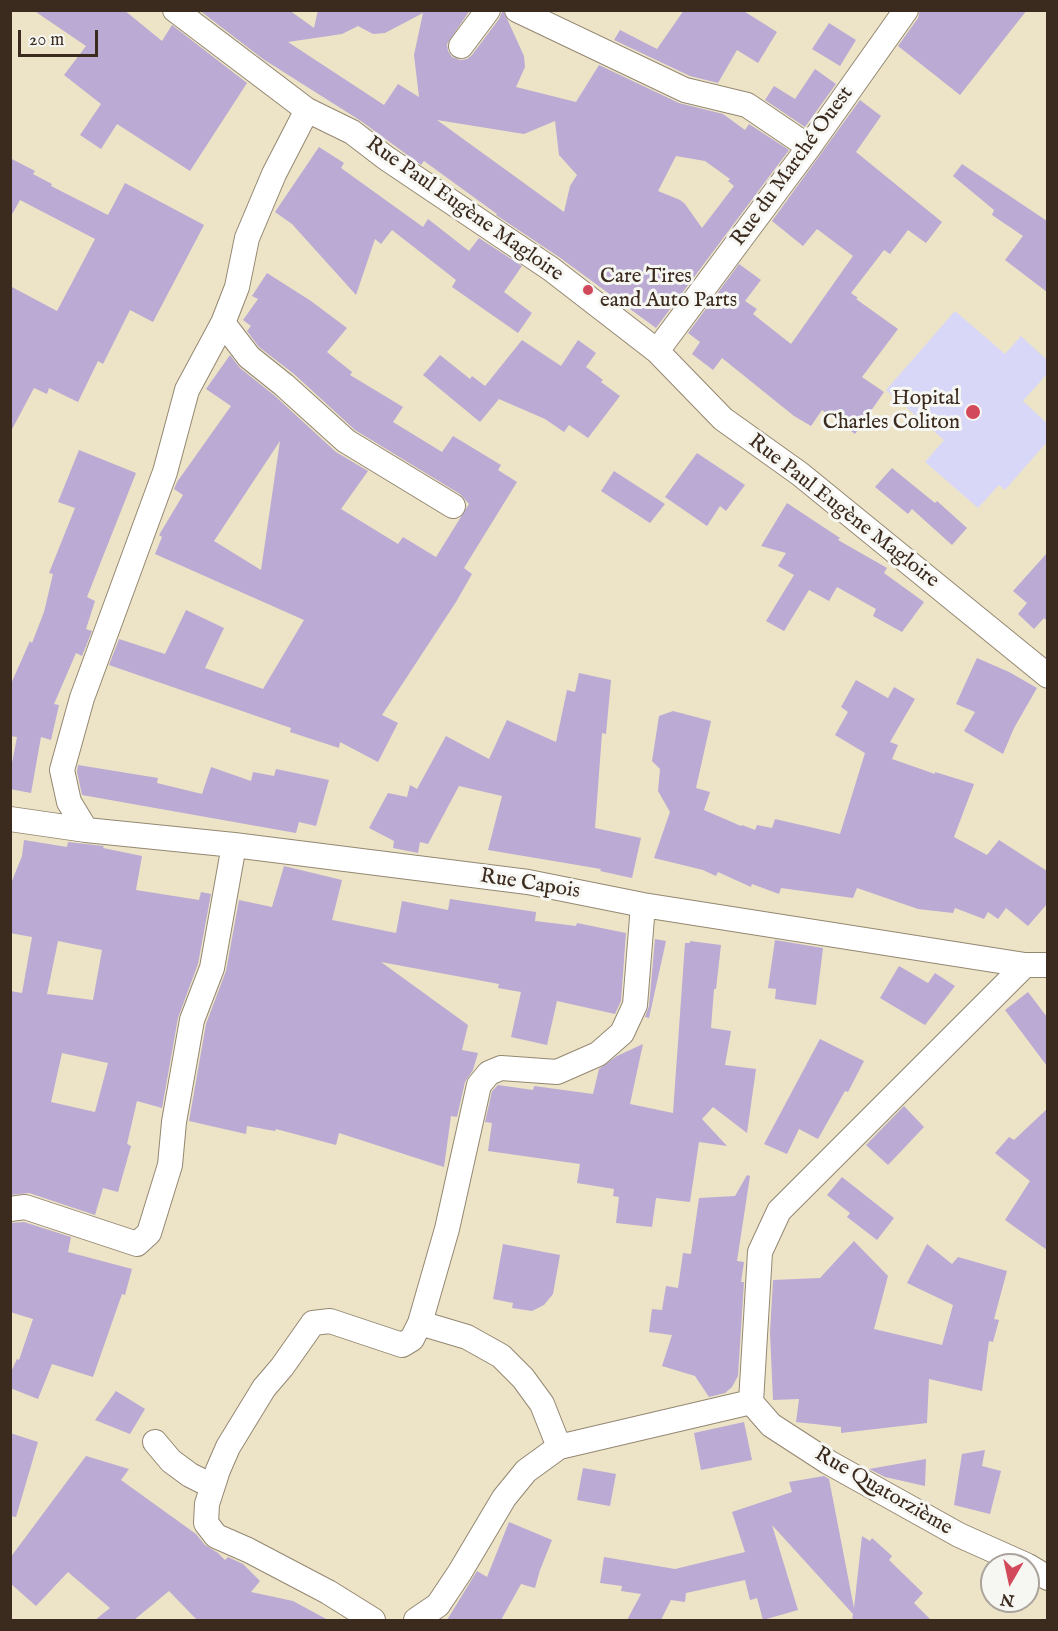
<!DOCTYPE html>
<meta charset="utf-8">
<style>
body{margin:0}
#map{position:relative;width:1058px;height:1631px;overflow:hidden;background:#ede4c7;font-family:"IM FELL English",serif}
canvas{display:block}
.frame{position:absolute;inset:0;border:12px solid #3b2a1e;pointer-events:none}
.north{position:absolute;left:980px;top:1553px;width:60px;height:60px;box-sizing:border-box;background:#f6f6f2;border:2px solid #aba49d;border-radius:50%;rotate:189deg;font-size:16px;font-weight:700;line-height:24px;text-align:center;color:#3b2a1e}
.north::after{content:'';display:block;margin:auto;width:21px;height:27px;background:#d1495b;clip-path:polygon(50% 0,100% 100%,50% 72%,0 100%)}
.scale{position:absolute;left:18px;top:30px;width:80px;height:27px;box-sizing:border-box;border:3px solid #3b2a1e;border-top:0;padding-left:8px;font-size:18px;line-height:21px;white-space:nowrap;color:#3b2a1e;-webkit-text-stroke:4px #f6f6f2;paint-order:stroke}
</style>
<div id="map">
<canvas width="1058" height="1631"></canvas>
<div class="frame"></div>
<div class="north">N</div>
<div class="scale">20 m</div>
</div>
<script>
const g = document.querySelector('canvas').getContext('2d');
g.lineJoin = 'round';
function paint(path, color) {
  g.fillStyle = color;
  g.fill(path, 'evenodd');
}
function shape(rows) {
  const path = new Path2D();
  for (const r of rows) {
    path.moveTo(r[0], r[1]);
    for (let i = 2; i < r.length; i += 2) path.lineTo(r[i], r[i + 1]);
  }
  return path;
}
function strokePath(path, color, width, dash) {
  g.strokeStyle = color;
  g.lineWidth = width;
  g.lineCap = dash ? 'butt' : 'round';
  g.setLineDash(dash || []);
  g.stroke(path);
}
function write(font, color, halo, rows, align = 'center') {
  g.font = font + ' "IM FELL English",serif';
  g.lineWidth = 6;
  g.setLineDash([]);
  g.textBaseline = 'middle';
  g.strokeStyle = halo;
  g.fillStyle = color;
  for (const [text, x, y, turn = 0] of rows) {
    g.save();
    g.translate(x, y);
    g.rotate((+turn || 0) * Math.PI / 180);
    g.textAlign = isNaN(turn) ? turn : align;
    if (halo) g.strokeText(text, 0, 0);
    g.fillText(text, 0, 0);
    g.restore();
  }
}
const built = shape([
 [955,311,1005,354,1021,336,1047,360,1047,374,1023,401,1047,423,1047,442,1005,490,999,485,978,508,925,462,944,440,886,390]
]);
const building = shape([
 [33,10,124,10,162,41,172,25,247,83,190,171,117,124,101,149,80,135,101,104,64,75,86,46],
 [199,10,289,10,314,28,318,10,470,10,447,44,448,51,452,57,460,60,467,59,472,55,499,19,503,10,524,56,525,67,516,87,576,102,599,65,679,103,723,114,745,130,749,124,789,150,656,328,559,257,496,215,497,214,424,161,421,165,361,121,263,59],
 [423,13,414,55,419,97,398,84,384,105,288,42,342,34,358,26,373,34,385,33],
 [437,120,524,134,555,121,559,155,577,175,570,186,564,212],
 [676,156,705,161,730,179,728,181,734,186,702,228,685,204,680,200,658,191],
 [684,10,742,10,777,32,758,63,737,50,718,83,690,76,614,40,620,30,657,49],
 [1027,10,960,95,898,46,918,18,920,10],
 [829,23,856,40,840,66,812,49],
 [815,69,836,84,805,127,765,100,774,86,795,99],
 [860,100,881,116,856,152,942,222,926,243,908,230,890,254,884,250,851,293,858,298,856,299,898,329,862,377,884,392,855,434,822,410,811,426,794,416,722,358,713,370,692,354,700,342,688,333,739,264,761,280,745,301,757,309,753,314,791,344,853,256,817,229,803,246,772,221],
 [319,147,344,163,341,168,423,227,428,219,469,251,479,238,522,266,504,292,532,313,518,333,452,287,456,280,392,230,381,244,375,239,356,295,292,224,275,212],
 [10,158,35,171,33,174,52,184,51,186,108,215,125,183,204,225,153,322,130,310,103,364,98,361,78,402,49,388,47,394,34,388,10,433,10,286,57,311,95,239,20,200,10,218],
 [962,164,1047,221,1047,292,1005,260,1023,236,992,215,994,210,953,176],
 [267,273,311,301,347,328,327,352,352,372,350,375,403,407,393,422,442,452,453,436,501,465,498,470,517,482,464,568,472,574,456,602,382,715,398,723,378,762,340,742,339,748,290,732,291,728,109,665,119,639,165,654,186,610,224,628,205,668,263,689,304,620,155,554,162,537,159,535,183,495,174,489,177,482,231,406,206,389,230,355,240,368,275,396,336,452,368,471,341,509,398,544,403,537,436,557,469,504,460,494,355,430,294,374,259,347,247,331,251,326,243,320,258,299,252,296],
 [280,441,261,570,214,541],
 [522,340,561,366,578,340,596,353,586,367,603,380,601,382,620,396,588,438,569,425,564,432,545,419,499,399,480,422,423,375,440,355,470,379,472,376,485,386],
 [79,450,136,473,87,597,95,601,86,629,92,631,82,656,76,653,54,704,59,705,51,740,41,737,31,793,10,789,10,773,17,737,10,736,10,686,30,641,32,643,44,612,53,574,49,573,75,508,58,502],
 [697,453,745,485,726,511,720,506,707,526,665,497],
 [892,468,935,503,937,501,967,528,952,545,912,509,908,514,875,487],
 [614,471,665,504,650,523,601,491],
 [787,503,840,538,838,540,887,568,884,573,924,602,902,632,873,616,876,609,837,587,829,601,809,590,784,631,766,621,794,575,778,566,786,553,761,546],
 [1047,553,1047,621,1044,618,1034,629,1018,614,1027,603,1013,591],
 [977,658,1009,672,1037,688,1014,728,1003,754,964,731,975,712,956,704],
 [579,673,611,680,606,734,602,733,595,828,641,838,632,878,600,871,601,869,488,850,502,796,459,786,428,844,420,842,418,853,393,848,394,841,369,828,388,793,407,797,410,785,417,789,446,736,489,759,507,720,556,742,567,690,575,692],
 [856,680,888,698,894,687,915,699,890,742,898,745,892,759,935,774,935,772,974,784,954,837,987,855,999,840,1047,871,1047,904,1028,926,1006,908,998,919,988,912,984,919,955,908,953,913,918,909,857,888,853,898,781,888,779,894,752,884,751,887,718,872,716,876,703,870,654,858,670,812,658,791,660,769,652,761,659,716,673,711,711,721,696,788,710,792,704,810,741,826,742,825,755,830,757,825,772,828,775,819,840,834,865,753,835,735,848,712,841,707],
 [78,765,158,778,157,783,202,794,211,767,251,781,253,772,274,776,276,769,329,780,316,826,299,822,296,833,82,795,77,772],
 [24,840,67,847,68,842,104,846,103,848,142,856,136,890,199,900,201,892,211,894,198,964,178,1018,162,1108,137,1101,127,1144,131,1146,118,1192,103,1188,95,1215,29,1193,10,1195,10,991,22,993,32,937,10,933,10,886,22,856],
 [58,941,102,950,93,1000,47,994],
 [62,1053,108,1063,95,1112,51,1102],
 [284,866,342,880,332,920,396,933,402,901,448,910,450,899,536,912,535,921,576,926,577,923,626,933,621,1001,615,1014,557,1001,547,1045,511,1037,521,992,498,988,499,984,381,962,468,1025,462,1050,478,1053,473,1070,465,1082,457,1117,451,1116,444,1167,339,1133,336,1145,276,1129,275,1131,247,1126,246,1134,189,1121,206,1024,226,971,239,900,272,907],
 [655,939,666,941,649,1018,645,1017,649,1006],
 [775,940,823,948,816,1005,775,999,776,989,768,988],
 [690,941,721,945,716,989,714,989,711,1028,731,1031,725,1065,756,1069,747,1133,713,1107,702,1119,727,1146,699,1142,690,1202,656,1198,652,1227,616,1223,619,1197,613,1196,614,1189,577,1183,580,1164,488,1151,492,1123,485,1122,492,1091,498,1085,533,1090,534,1086,593,1094,599,1069,617,1056,643,1044,630,1104,673,1113,685,943,690,943],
 [899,966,928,983,935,973,955,986,925,1025,880,998],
 [1028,992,1047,1017,1047,1066,1005,1010],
 [820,1039,864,1061,848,1092,845,1091,818,1139,799,1129,787,1154,764,1144],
 [904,1106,924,1127,888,1165,866,1145],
 [1047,1109,1047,1250,1005,1220,1030,1181,995,1153,1009,1137,1014,1140],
 [747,1175,750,1176,737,1261,744,1262,741,1282,744,1282,738,1376,732,1387,725,1393,709,1397,695,1376,662,1366,672,1335,649,1332,652,1309,662,1310,666,1286,678,1288,683,1253,691,1254,699,1198,735,1196],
 [842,1177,894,1218,877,1240,847,1217,850,1213,827,1195],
 [24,1222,71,1237,68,1252,132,1269,125,1295,122,1294,93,1377,52,1364,38,1399,10,1388,10,1374,17,1359,19,1360,33,1319,10,1312,10,1223],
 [854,1241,888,1276,874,1329,942,1345,953,1305,907,1283,927,1244,952,1264,958,1257,1007,1271,994,1319,999,1320,993,1342,989,1341,982,1391,929,1379,927,1423,841,1433,841,1427,796,1422,799,1399,773,1400,770,1332,773,1280,820,1278],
 [503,1244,560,1255,553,1294,544,1305,532,1311,512,1308,513,1303,493,1299],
 [116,1391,145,1409,130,1434,95,1420],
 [744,1422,752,1460,701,1470,694,1433],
 [10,1433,38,1442,16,1517,10,1516],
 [985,1450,982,1466,1001,1471,990,1514,954,1505,962,1454],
 [86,1456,129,1469,121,1480,196,1534,205,1545,218,1553,225,1560,228,1557,243,1564,260,1581,251,1592,293,1601,328,1620,197,1620,169,1591,134,1620,95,1620,110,1608,68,1572,36,1606,10,1583,10,1558],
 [926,1459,925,1486,885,1477,869,1469],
 [583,1468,616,1474,610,1506,577,1500],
 [824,1476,829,1479,854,1608,862,1536,870,1541,872,1538,892,1556,889,1560,923,1593,914,1603,931,1620,852,1620,853,1614,772,1525,798,1610,763,1620,757,1598,750,1600,745,1580,686,1593,685,1602,671,1600,661,1620,627,1620,641,1594,621,1591,622,1586,600,1583,604,1557,675,1569,745,1552,732,1512,792,1492,789,1482],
 [509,1522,552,1540,540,1570,535,1588,521,1584,501,1620,447,1620,477,1571,487,1577]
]);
const street = shape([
 [175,10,307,110,352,132,386,158,551,269,657,351,723,419,800,474,1048,676],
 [517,10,685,90,747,105,809,147],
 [461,46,488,10],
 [223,323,249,357,284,385,346,441,453,506],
 [657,351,809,147,906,10],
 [10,819,86,830,234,845,528,882,643,905,1025,965,1048,965],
 [86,830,69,802,62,770,82,698,165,472,187,390,223,323,237,287,247,238,274,174,307,110],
 [10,1209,25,1207,137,1244,149,1233,170,1165,174,1122,192,1020,212,968,234,845],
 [420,1323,467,1337,501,1356,523,1378,542,1404,559,1447],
 [751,1402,760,1252,779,1211,1025,965],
 [751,1402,771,1425,828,1462,959,1535,1026,1565],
 [155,1442,171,1461,190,1475,212,1486],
 [1028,1566,1048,1578],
 [373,1620,328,1592,248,1550,216,1536,206,1523,207,1504,218,1470,228,1447,264,1388,282,1367,313,1323,330,1321,402,1345,412,1339,420,1323,447,1229,479,1085,489,1073,501,1068,557,1072,598,1054,622,1033,635,1005,643,905],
 [416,1620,438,1605,460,1572,504,1498,526,1471,559,1447,751,1402]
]);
const markers = [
 [588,290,6,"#d1495b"],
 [973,412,8,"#d1495b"]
];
const streetNames = [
 ["Rue du Marché Ouest",793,167,-54],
 ["Rue Paul Eugène Magloire",464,210,35],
 ["Rue Paul Eugène Magloire",843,512,38],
 ["Rue Capois",530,885,9],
 ["Rue Quatorzième",883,1492,30]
];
const poiNames = [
 ["Care Tires",600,278],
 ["eand Auto Parts",600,302],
 ["Hopital",960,400,"right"],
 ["Charles Coliton",960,424,"right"]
];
paint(built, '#d8d7f8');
paint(building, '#baaad4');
strokePath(street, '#948772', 26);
strokePath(street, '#fff', 24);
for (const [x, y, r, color] of markers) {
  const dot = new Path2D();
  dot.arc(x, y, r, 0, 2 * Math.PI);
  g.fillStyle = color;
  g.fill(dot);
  strokePath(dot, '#f6f6f2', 2);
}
write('21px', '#3b2a1e', '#f6f6f2', streetNames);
write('21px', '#3b2a1e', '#f6f6f2', poiNames, 'left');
</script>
